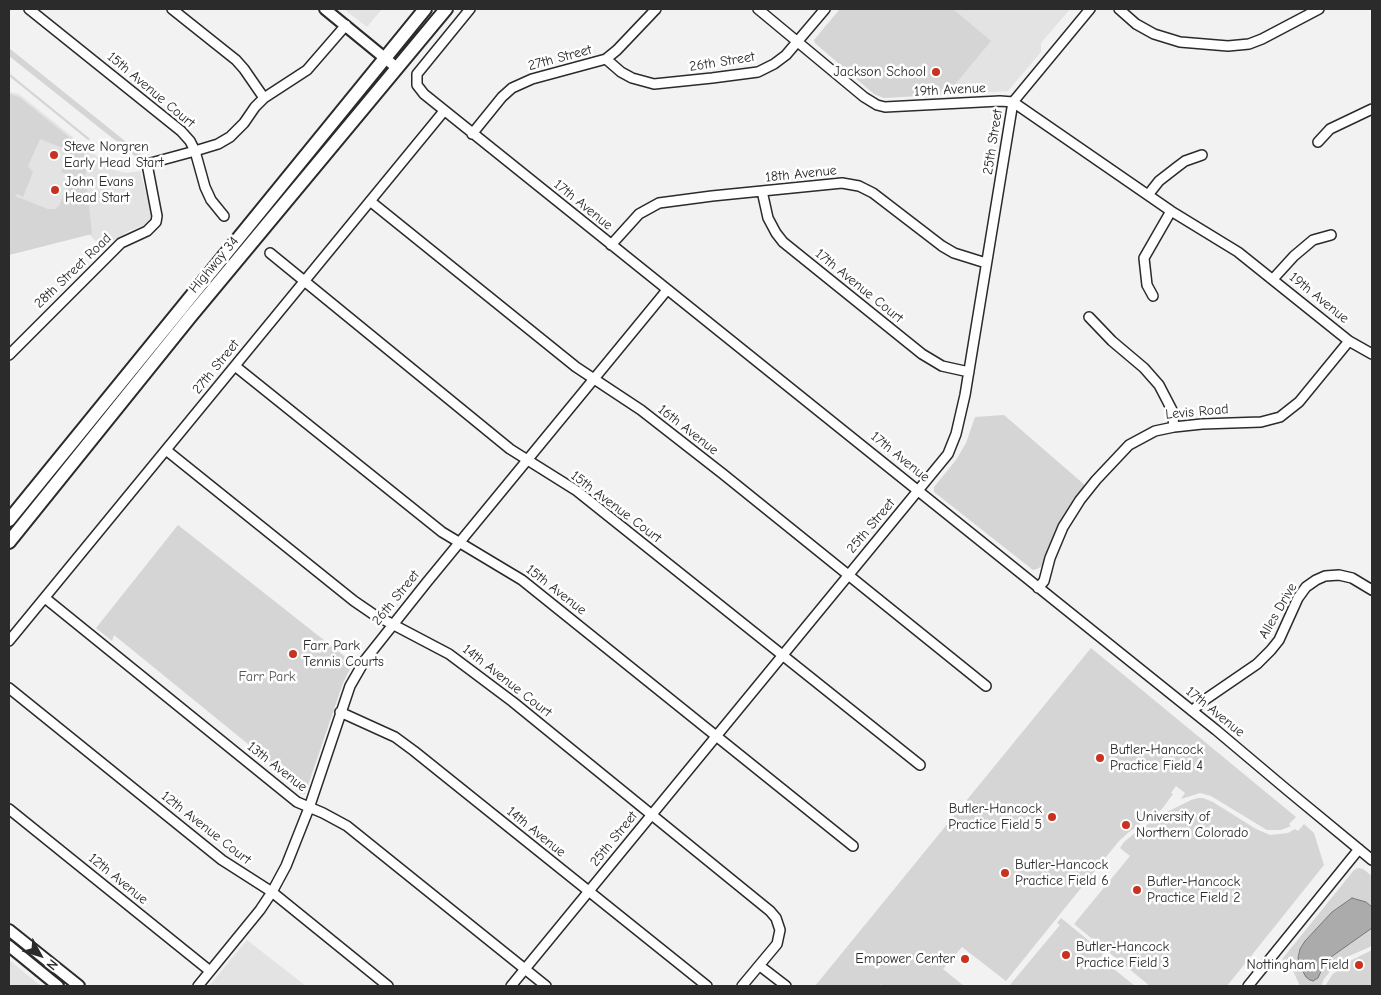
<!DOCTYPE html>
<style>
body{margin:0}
#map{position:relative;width:1381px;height:995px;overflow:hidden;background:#f2f2f2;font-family:"Comic Neue",sans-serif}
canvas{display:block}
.frame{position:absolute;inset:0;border:10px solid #2b2b2b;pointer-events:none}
.north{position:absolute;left:15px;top:930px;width:50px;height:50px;-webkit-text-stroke:4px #fff;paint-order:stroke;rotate:129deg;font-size:14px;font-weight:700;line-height:20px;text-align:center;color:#2b2b2b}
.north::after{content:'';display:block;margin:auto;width:18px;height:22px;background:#2b2b2b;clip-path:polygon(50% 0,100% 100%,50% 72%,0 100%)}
</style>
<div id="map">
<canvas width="1381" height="995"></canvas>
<div class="frame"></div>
<div class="north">N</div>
</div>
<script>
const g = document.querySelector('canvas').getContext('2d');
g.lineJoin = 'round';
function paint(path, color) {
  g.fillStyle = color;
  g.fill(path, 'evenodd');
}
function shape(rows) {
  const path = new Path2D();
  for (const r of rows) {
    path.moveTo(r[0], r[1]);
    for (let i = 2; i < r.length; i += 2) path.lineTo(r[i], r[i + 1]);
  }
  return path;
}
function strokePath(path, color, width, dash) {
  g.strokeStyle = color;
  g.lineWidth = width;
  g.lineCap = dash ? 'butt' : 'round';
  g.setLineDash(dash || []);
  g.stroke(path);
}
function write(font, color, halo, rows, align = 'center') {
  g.font = font + ' "Comic Neue",sans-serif';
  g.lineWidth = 5;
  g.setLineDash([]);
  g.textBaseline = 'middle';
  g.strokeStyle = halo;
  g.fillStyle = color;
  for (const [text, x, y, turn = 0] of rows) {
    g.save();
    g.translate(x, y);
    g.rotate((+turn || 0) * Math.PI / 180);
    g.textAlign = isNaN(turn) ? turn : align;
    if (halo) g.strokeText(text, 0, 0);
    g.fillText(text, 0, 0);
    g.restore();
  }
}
const built = shape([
 [344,9,382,9,367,27],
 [840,9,1070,9,1041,43,1041,52,1008,91,884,98,874,94,815,43,814,40],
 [9,92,19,94,114,170,126,173,140,171,152,217,149,223,128,231,103,249,89,234,9,255],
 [247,940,306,986,209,986],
 [9,960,41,986,9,986]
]);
const green = shape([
 [840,9,953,9,991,41,947,94,884,98,874,94,815,43,814,40],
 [9,48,140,153,143,155,138,158,135,156,9,56],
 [9,73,89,138,90,140,88,140,9,76],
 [9,94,19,97,84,149,86,174,73,177,61,172,70,151,40,139,28,166,33,172,23,197,17,194,15,196,48,209,55,209,59,206,67,185,73,179,86,178,92,234,9,255],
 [1004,415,1086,486,1066,514,1050,544,1042,566,1037,569,1033,570,934,492,934,487,956,460,966,443,975,417],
 [178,525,353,663,343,683,305,794,301,794,290,784,291,779,114,635,112,641,96,628],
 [1091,648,1296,817,1289,824,1291,826,1281,830,1267,830,1211,796,1200,793,1181,799,1185,793,1176,786,1171,793,1173,794,1162,809,1129,832,1119,841,1006,981,962,947,943,969,964,986,881,986,881,984,879,986,815,986],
 [1198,798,1203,798,1213,802,1256,829,1270,835,1288,833,1295,829,1298,831,1304,824,1314,833,1324,865,1227,986,1150,986,1074,924,1130,856,1120,848,1124,842,1136,832,1167,812,1191,800],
 [1358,868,1363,869,1372,876,1372,946,1347,957,1336,964,1324,979,1321,986,1300,986,1288,960,1283,963,1282,962,1283,958,1354,870],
 [1061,918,1104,953,1100,958,1135,986,1009,986,1060,925,1057,923],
 [1372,950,1372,986,1325,986,1332,975,1344,964]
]);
const water = shape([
 [1352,898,1366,902,1372,907,1372,928,1331,957,1323,967,1318,978,1313,981,1310,980,1306,977,1301,968,1298,958,1300,949,1305,941,1332,912,1352,898]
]);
const minor = shape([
 [29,9,181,131,190,141,195,151,205,187,211,200,224,216],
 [172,9,236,60,244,69,264,98],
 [470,9,417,74,417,85,424,94,1216,730,1286,789,1372,860],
 [758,9,864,97,877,105,885,107,1000,101,1013,102,1171,211,1238,252,1349,341,1372,354],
 [1119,9,1136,24,1154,34,1180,42,1228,46,1249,44,1262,39,1319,9],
 [606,59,621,72,632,78,654,84,712,78,758,72,774,64,786,55,825,9],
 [472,134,502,97,512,88,532,79,606,59,617,50,656,9],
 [1318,142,1330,129,1372,109],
 [762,191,768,218,776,233,783,242,922,354,942,366,969,372],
 [1148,195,1159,181,1177,167,1185,161,1202,155],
 [370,201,576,367,641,410,723,474,986,686],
 [611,245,639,214,659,203,712,196,842,183,859,186,873,193,942,246,954,253,986,263],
 [270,253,510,449,577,491,920,765],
 [1273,279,1294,256,1313,240,1331,235],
 [1153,296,1147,285,1144,258,1171,211],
 [1089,317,1112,341,1144,368,1159,385,1172,410,1174,427],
 [9,355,121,243,147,231,156,222,157,216,147,164,195,151,218,144,230,137,244,123,255,107,264,98,307,70,346,25],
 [235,366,442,532,522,580,853,846],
 [166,450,354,601,373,614,449,654,513,702,770,911,776,918,780,930,777,944,742,986],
 [1038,588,1044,581,1050,558,1063,527,1080,500,1096,480,1129,445,1155,431,1174,427,1202,424,1261,422,1280,417,1299,402,1349,341],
 [45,598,297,802,323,813,347,826,546,986],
 [9,641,444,111],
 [9,688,222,860,272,892,388,986],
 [1192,711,1203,701,1257,664,1271,650,1279,640,1298,598,1306,587,1316,580,1325,576,1339,575,1352,578,1372,590],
 [340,712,395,737,414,751,707,986],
 [9,809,210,971],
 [760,966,786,986],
 [198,986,260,910,272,892,286,866,309,808,350,686,365,660,427,582,667,290],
 [511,986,948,454,956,434,965,395,1013,102,1090,9],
 [1248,986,1359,849]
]);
const major = shape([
 [325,9,397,68],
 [9,930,79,986],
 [9,946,58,986]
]);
const highway = shape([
 [9,520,425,9],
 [9,542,190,317,446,9]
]);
const markers = [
 [936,72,5,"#c8321e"],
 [54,155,5,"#c8321e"],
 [55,190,5,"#c8321e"],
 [293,654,5,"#c8321e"],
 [1100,758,5,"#c8321e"],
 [1052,817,5,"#c8321e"],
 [1126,825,5,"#c8321e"],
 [1005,873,5,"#c8321e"],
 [1137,890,5,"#c8321e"],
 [1066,955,5,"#c8321e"],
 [965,959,5,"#c8321e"],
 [1359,965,5,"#c8321e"]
];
const streetNames = [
 ["27th Street",560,58,-15],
 ["26th Street",722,62,-9],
 ["15th Avenue Court",151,90,40],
 ["19th Avenue",950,90,-3],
 ["25th Street",993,142,-81],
 ["18th Avenue",801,174,-6],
 ["17th Avenue",583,205,39],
 ["Highway 34",214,265,-50],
 ["28th Street Road",73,271,-44],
 ["17th Avenue Court",859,286,39],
 ["19th Avenue",1319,298,39],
 ["27th Street",216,367,-51],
 ["Levis Road",1197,412,-5],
 ["16th Avenue",688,430,38],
 ["17th Avenue",900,457,39],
 ["15th Avenue Court",616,507,37],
 ["25th Street",871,526,-50],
 ["15th Avenue",556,590,38],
 ["26th Street",396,598,-51],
 ["Alles Drive",1278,611,-60],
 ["14th Avenue Court",507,681,38],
 ["17th Avenue",1215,712,39],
 ["13th Avenue",277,767,38],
 ["12th Avenue Court",206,828,38],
 ["14th Avenue",536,832,39],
 ["25th Street",614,839,-51],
 ["12th Avenue",118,879,39]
];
const poiNames = [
 ["Jackson School",926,72,"right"],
 ["Steve Norgren",64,147],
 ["Early Head Start",64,163],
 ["John Evans",65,182],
 ["Head Start",65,198],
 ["Farr Park",303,646],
 ["Tennis Courts",303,662],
 ["Butler-Hancock",1110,750],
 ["Practice Field 4",1110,766],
 ["Butler-Hancock",1042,809,"right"],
 ["Practice Field 5",1042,825,"right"],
 ["University of",1136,817],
 ["Northern Colorado",1136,833],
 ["Butler-Hancock",1015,865],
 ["Practice Field 6",1015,881],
 ["Butler-Hancock",1147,882],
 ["Practice Field 2",1147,898],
 ["Butler-Hancock",1076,947],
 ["Practice Field 3",1076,963],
 ["Empower Center",955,959,"right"],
 ["Nottingham Field",1349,965,"right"]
];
const parkNames = [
 ["Farr Park",267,677]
];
paint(built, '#e3e3e3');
paint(green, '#d5d5d5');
paint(water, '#ababab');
strokePath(water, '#787878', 1);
strokePath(minor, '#2b2b2b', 12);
strokePath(major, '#2b2b2b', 14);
strokePath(highway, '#2b2b2b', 16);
strokePath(minor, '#fff', 9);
strokePath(major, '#fff', 10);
strokePath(highway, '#fff', 12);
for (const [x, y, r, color] of markers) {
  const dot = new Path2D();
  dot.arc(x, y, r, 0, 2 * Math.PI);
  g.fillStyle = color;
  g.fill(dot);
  strokePath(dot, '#fff', 2);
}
write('14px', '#2b2b2b', '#fff', streetNames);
write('14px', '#2b2b2b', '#fff', poiNames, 'left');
write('14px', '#565656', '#fff', parkNames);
</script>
